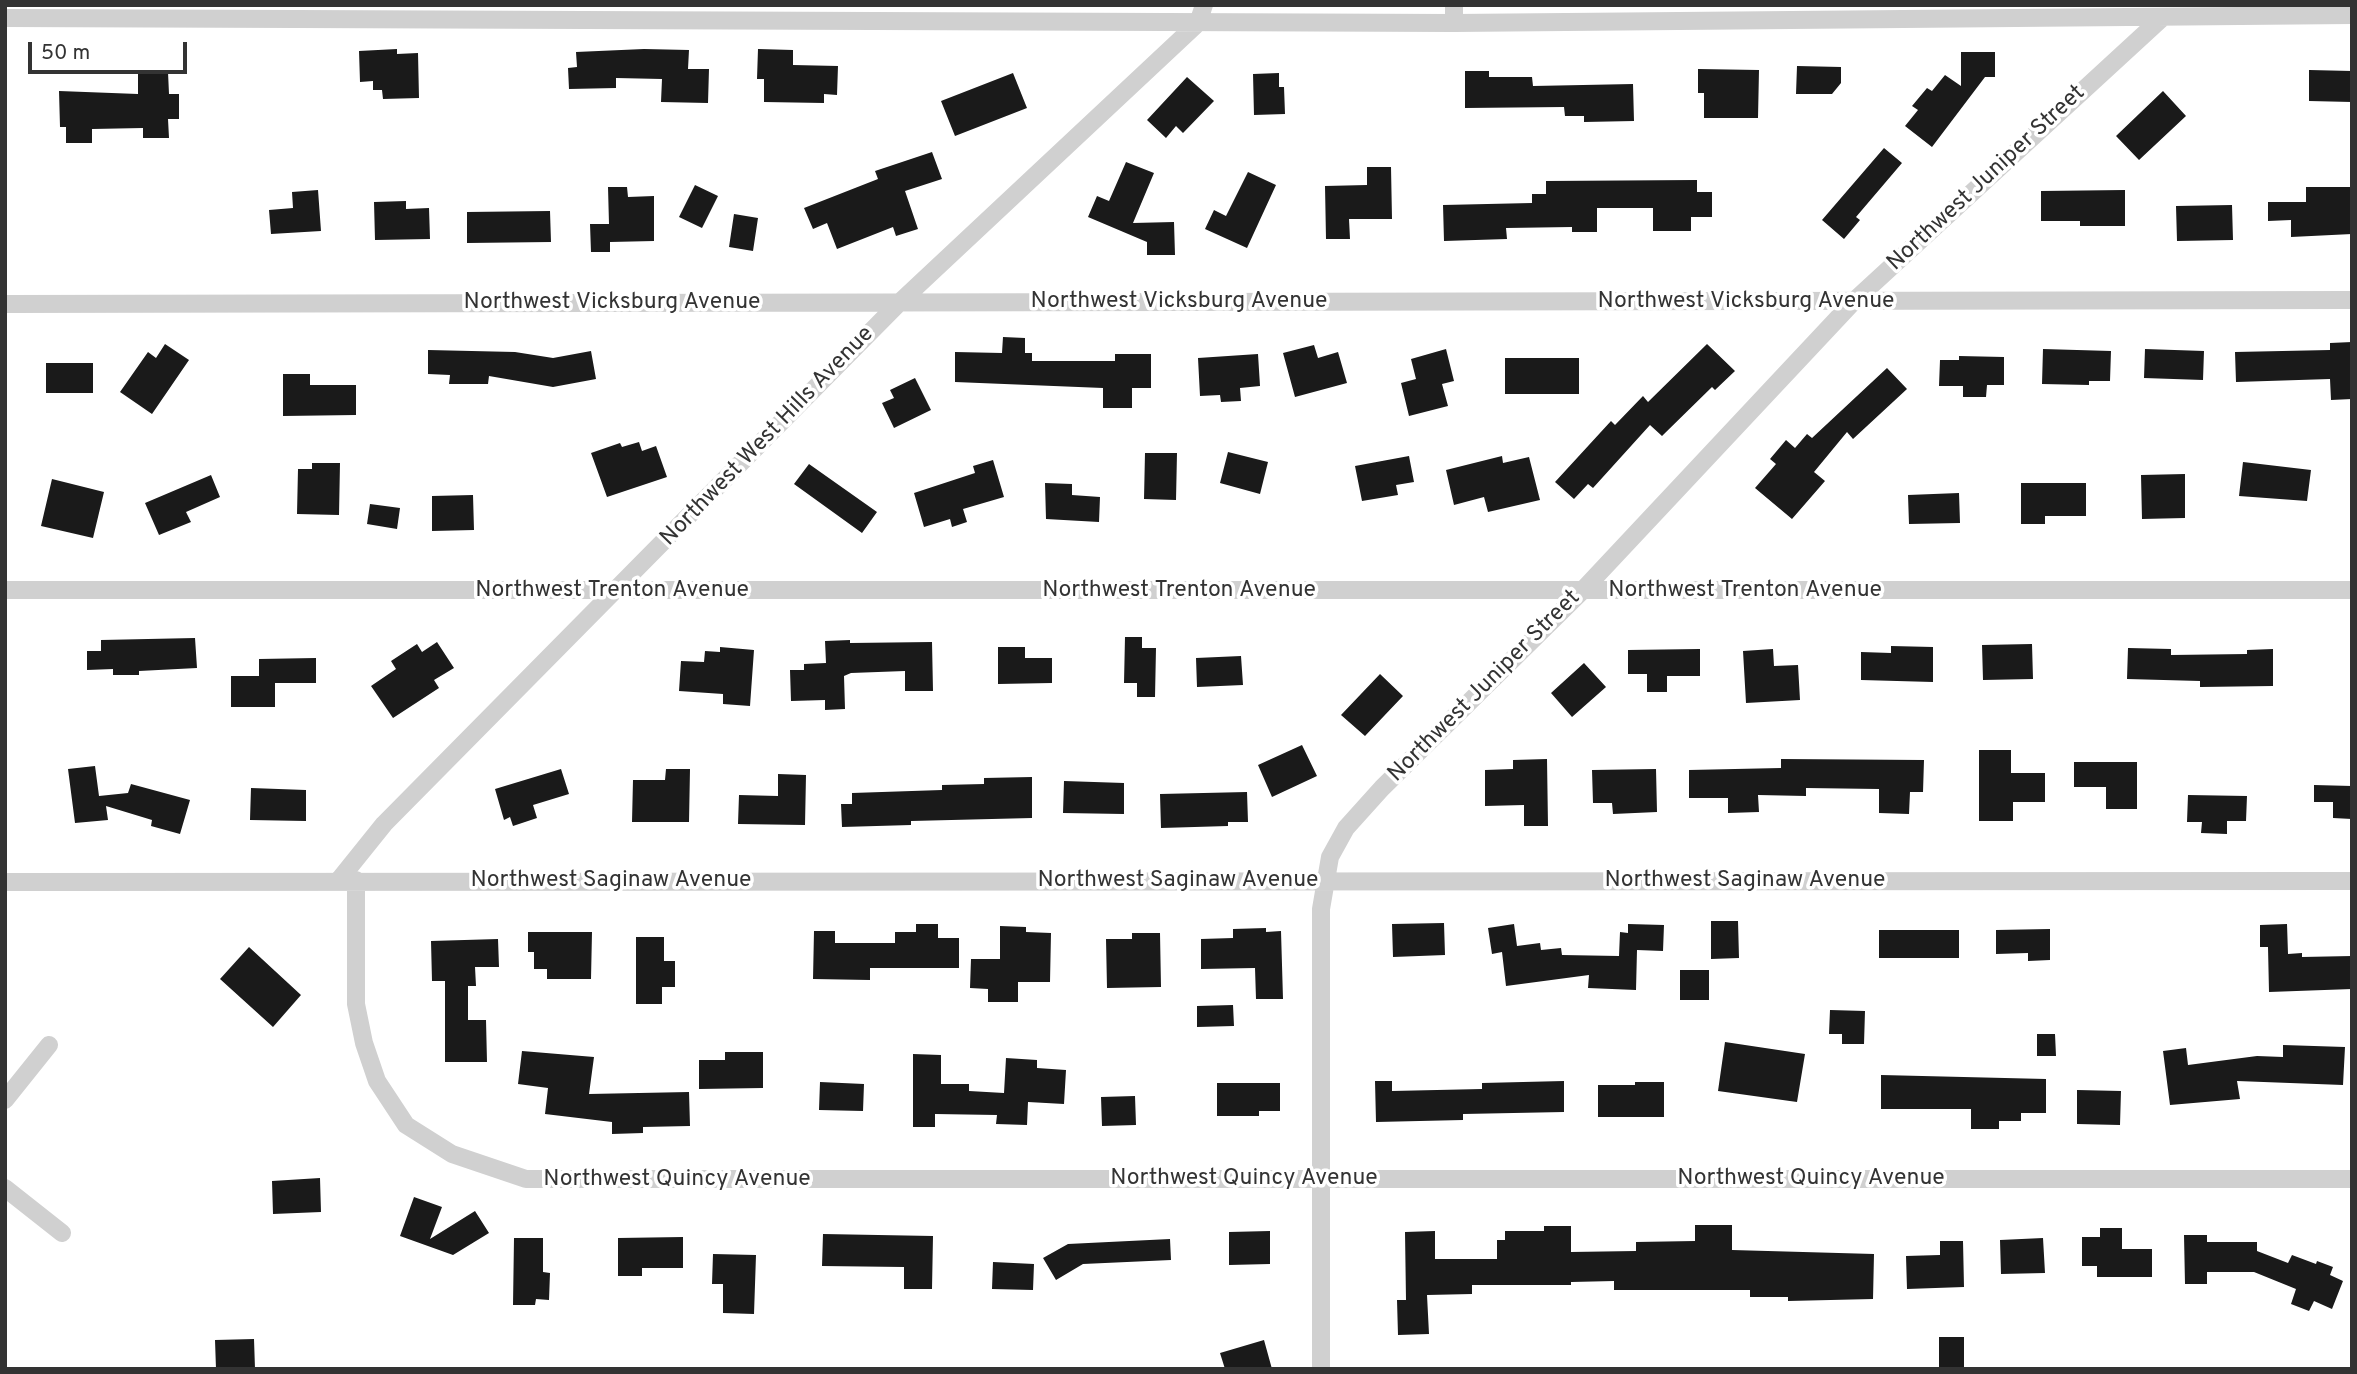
<!DOCTYPE html>
<style>
body{margin:0}
#map{position:relative;width:2357px;height:1374px;overflow:hidden;background:#fff;font-family:Overpass,sans-serif}
canvas{display:block}
.frame{position:absolute;inset:0;border:7px solid #333;pointer-events:none}
.scale{position:absolute;left:28px;top:42px;width:159px;height:32px;box-sizing:border-box;border:4px solid #333;border-top:0;padding-left:9px;font-size:21px;line-height:24px;white-space:nowrap;color:#333;-webkit-text-stroke:5px #fff;paint-order:stroke}
</style>
<div id="map">
<canvas width="2357" height="1374"></canvas>
<div class="frame"></div>
<div class="scale">50 m</div>
</div>
<script>
const g = document.querySelector('canvas').getContext('2d');
g.lineJoin = 'round';
function paint(path, color) {
  g.fillStyle = color;
  g.fill(path, 'evenodd');
}
function shape(rows) {
  const path = new Path2D();
  for (const r of rows) {
    path.moveTo(r[0], r[1]);
    for (let i = 2; i < r.length; i += 2) path.lineTo(r[i], r[i + 1]);
  }
  return path;
}
function strokePath(path, color, width, dash) {
  g.strokeStyle = color;
  g.lineWidth = width;
  g.lineCap = dash ? 'butt' : 'round';
  g.setLineDash(dash || []);
  g.stroke(path);
}
function write(font, color, halo, rows, align = 'center') {
  g.font = font + ' Overpass,sans-serif';
  g.lineWidth = 7;
  g.setLineDash([]);
  g.textBaseline = 'middle';
  g.strokeStyle = halo;
  g.fillStyle = color;
  for (const [text, x, y, turn = 0] of rows) {
    g.save();
    g.translate(x, y);
    g.rotate((+turn || 0) * Math.PI / 180);
    g.textAlign = isNaN(turn) ? turn : align;
    if (halo) g.strokeText(text, 0, 0);
    g.fillText(text, 0, 0);
    g.restore();
  }
}
const building = shape([
 [397,49,397,54,418,53,419,98,383,99,382,90,373,90,373,81,360,82,359,51],
 [644,49,689,50,688,69,709,69,708,103,661,102,662,79,616,78,616,88,569,89,568,68,577,67,576,52],
 [758,49,793,50,793,65,838,66,837,95,824,94,824,103,764,102,764,79,757,79],
 [1961,52,1995,52,1995,77,1985,77,1932,147,1905,126,1918,110,1912,106,1927,88,1932,91,1945,75,1961,86],
 [1797,66,1841,67,1841,83,1832,94,1796,94],
 [1698,69,1759,70,1758,118,1704,118,1704,93,1698,93],
 [2309,70,2352,71,2352,102,2309,101],
 [1465,71,1489,71,1489,77,1532,77,1533,86,1633,84,1634,121,1584,122,1584,116,1565,116,1564,107,1465,108],
 [138,72,168,72,169,94,179,94,179,119,168,119,169,138,143,138,143,128,92,129,92,143,66,143,66,127,60,127,59,91,138,94],
 [1013,73,1027,108,955,136,941,101],
 [1279,73,1279,87,1284,87,1285,114,1254,115,1253,74],
 [1187,77,1214,101,1183,133,1176,126,1166,138,1147,120],
 [2163,91,2186,116,2139,160,2116,136],
 [1884,148,1902,163,1856,217,1860,220,1844,239,1822,220],
 [932,152,942,179,905,191,918,229,896,236,893,227,837,249,827,223,813,229,804,208,878,179,875,171],
 [1126,162,1154,173,1133,223,1174,222,1175,255,1147,255,1147,242,1088,217,1097,196,1109,201],
 [1367,167,1391,167,1392,219,1349,219,1350,239,1326,239,1325,186,1367,185],
 [1248,172,1276,185,1247,248,1205,229,1214,210,1226,216],
 [1697,180,1697,192,1712,192,1712,217,1691,217,1691,231,1653,231,1653,208,1597,208,1597,232,1572,232,1572,227,1506,228,1507,239,1444,241,1443,205,1532,203,1532,194,1546,194,1546,181],
 [695,185,718,196,702,228,679,217],
 [608,187,627,187,628,197,654,196,654,241,610,242,610,252,591,252,590,224,609,224],
 [2306,187,2352,187,2352,234,2291,237,2291,220,2268,221,2268,202,2306,202],
 [318,190,321,231,271,234,269,210,293,208,292,192],
 [2125,190,2125,226,2080,226,2080,221,2041,221,2041,191],
 [406,201,406,209,429,208,430,239,375,240,374,202],
 [2232,205,2233,240,2177,241,2176,206],
 [550,211,551,242,467,243,467,212],
 [734,214,758,218,753,251,729,247],
 [1003,337,1025,338,1025,353,1032,353,1032,361,1115,361,1115,354,1151,354,1151,388,1132,388,1132,408,1103,408,1103,388,955,382,955,352,1002,353],
 [2352,342,2352,399,2331,400,2330,379,2236,382,2235,352,2330,350,2330,343],
 [165,344,189,360,152,414,120,392,148,352,156,358],
 [1707,344,1735,371,1715,390,1712,387,1662,436,1650,425,1593,488,1588,484,1574,499,1555,482,1611,421,1615,425,1643,396,1648,402],
 [1314,345,1318,358,1338,352,1347,383,1295,397,1283,353],
 [1446,349,1454,381,1442,384,1448,406,1409,416,1401,383,1416,379,1411,359],
 [2043,349,2111,351,2110,381,2089,381,2089,385,2042,384],
 [2145,349,2204,351,2203,380,2144,378],
 [428,350,515,352,553,358,591,351,596,379,553,387,489,376,488,384,449,384,450,375,428,374],
 [1258,354,1260,386,1240,388,1241,401,1221,402,1220,395,1200,396,1198,358],
 [1959,356,2004,357,2004,385,1987,385,1986,397,1963,397,1963,386,1939,386,1940,360,1959,360],
 [1505,358,1579,358,1579,394,1505,394],
 [46,363,93,363,93,393,46,393],
 [1887,368,1907,389,1853,439,1847,432,1814,472,1825,481,1792,519,1755,488,1776,464,1770,459,1786,440,1795,448,1807,434,1812,438],
 [283,374,310,374,310,385,356,385,356,415,283,416],
 [915,378,931,410,894,428,882,403,894,398,890,390],
 [639,442,642,451,656,446,667,477,607,497,591,453,620,443,622,447],
 [1228,452,1268,462,1260,494,1220,483],
 [1145,453,1177,453,1176,500,1144,499],
 [1409,456,1414,482,1396,485,1398,495,1362,501,1355,466],
 [1502,456,1503,463,1529,457,1540,500,1488,512,1484,497,1454,505,1446,470],
 [993,460,1004,497,963,509,967,522,952,527,950,519,924,527,914,493,975,473,973,466],
 [2243,462,2311,470,2307,501,2239,496],
 [312,463,340,463,339,515,297,514,298,469,312,469],
 [809,464,877,512,862,533,794,484],
 [2185,474,2185,518,2142,519,2141,475],
 [211,475,220,497,186,512,191,522,159,535,145,503],
 [52,479,104,492,93,538,41,526],
 [1045,483,1072,484,1072,495,1100,497,1099,522,1046,519],
 [2021,483,2086,483,2086,516,2045,516,2045,524,2021,524],
 [1959,493,1960,523,1909,524,1908,495],
 [473,495,474,530,432,531,432,496],
 [370,504,400,508,397,529,367,524],
 [1125,637,1142,637,1142,648,1156,648,1155,697,1137,697,1137,683,1124,683],
 [195,638,197,668,139,671,139,675,113,675,113,669,87,670,87,651,101,651,101,640],
 [850,640,850,643,932,642,933,691,905,691,905,671,851,673,844,676,845,709,825,710,825,700,791,701,790,670,804,670,804,664,826,663,825,641],
 [437,642,454,668,434,680,439,688,393,718,371,686,396,669,391,661,417,644,422,652],
 [2032,644,2033,679,1983,680,1982,645],
 [1891,646,1933,647,1933,682,1861,680,1861,652,1891,653],
 [720,647,754,650,750,706,723,704,723,694,679,691,681,661,704,662,705,651,720,652],
 [998,647,1025,647,1025,658,1052,658,1052,683,998,684],
 [2128,648,2171,649,2171,655,2247,654,2247,650,2273,649,2273,686,2200,687,2200,681,2127,679],
 [1700,649,1700,676,1667,676,1667,692,1647,692,1647,674,1628,674,1628,650],
 [1773,649,1774,666,1798,665,1800,700,1746,703,1743,651],
 [1241,656,1243,685,1197,687,1196,658],
 [316,658,316,683,275,683,275,707,231,707,231,676,259,676,259,659],
 [1584,663,1606,687,1572,717,1551,693],
 [1380,674,1403,696,1365,736,1341,715],
 [1302,745,1317,776,1272,797,1258,765],
 [1979,750,2011,750,2011,773,2045,773,2045,802,2013,802,2013,821,1979,821],
 [1547,759,1548,826,1524,826,1524,805,1485,806,1485,770,1513,769,1513,760],
 [1781,759,1924,760,1923,792,1910,792,1909,814,1879,813,1879,789,1806,788,1806,796,1758,795,1759,812,1728,813,1728,798,1689,798,1689,770,1781,768],
 [2074,762,2137,762,2137,809,2106,809,2106,787,2074,787],
 [95,766,99,796,128,793,131,784,190,800,180,834,151,826,152,820,106,806,108,820,75,823,68,769],
 [561,769,569,794,533,805,537,818,513,826,510,817,504,820,495,789],
 [666,769,690,769,689,822,632,822,633,780,665,780],
 [1656,769,1657,812,1613,814,1612,803,1593,803,1592,770],
 [778,774,806,775,805,825,738,824,739,795,778,796],
 [1032,777,1032,818,911,821,911,825,842,827,841,804,852,804,852,793,942,790,942,785,984,784,984,778],
 [1064,781,1124,783,1124,814,1063,813],
 [2314,785,2352,786,2352,819,2333,818,2333,802,2314,802],
 [251,788,306,790,306,821,250,820],
 [1247,792,1248,822,1228,822,1228,826,1161,828,1160,794],
 [2188,795,2247,796,2246,821,2227,821,2227,834,2201,833,2202,822,2187,822],
 [1711,921,1738,921,1739,958,1711,959],
 [1444,923,1445,955,1393,957,1392,924],
 [916,924,938,924,938,938,959,938,959,968,870,968,870,980,813,979,814,931,835,931,835,943,895,943,895,932,916,932],
 [1514,924,1517,946,1540,943,1541,950,1561,948,1562,955,1619,956,1620,932,1628,933,1628,924,1664,925,1663,951,1637,950,1636,990,1588,988,1589,975,1506,986,1502,952,1492,954,1488,928],
 [2287,924,2288,954,2302,953,2302,957,2352,956,2352,989,2269,992,2268,947,2260,947,2260,925],
 [1000,926,1026,927,1026,932,1051,933,1050,982,1018,982,1018,1002,988,1002,988,989,970,988,971,959,1000,959],
 [1266,928,1266,932,1281,931,1283,999,1256,999,1255,968,1201,969,1201,939,1233,938,1233,929],
 [2050,929,2050,960,2028,961,2028,953,1996,954,1996,930],
 [1879,930,1959,930,1959,958,1879,958],
 [528,932,592,932,591,979,547,979,547,969,534,969,534,952,528,952],
 [1132,933,1160,933,1161,987,1107,988,1106,939,1132,939],
 [636,937,664,937,664,961,675,961,675,987,662,987,662,1004,636,1004],
 [498,939,499,967,475,967,476,986,468,986,468,1020,486,1020,487,1062,445,1062,445,981,432,981,431,941],
 [249,947,301,995,273,1027,220,979],
 [1680,970,1709,970,1709,1000,1680,1000],
 [1233,1005,1234,1026,1197,1027,1197,1006],
 [1830,1010,1865,1011,1864,1044,1842,1044,1842,1034,1829,1034],
 [2037,1034,2055,1034,2056,1056,2037,1056],
 [1725,1042,1805,1054,1797,1102,1718,1091],
 [2283,1045,2345,1047,2343,1085,2237,1081,2240,1099,2170,1105,2163,1051,2186,1048,2188,1065,2257,1056,2283,1057],
 [522,1051,594,1057,589,1094,689,1092,690,1126,643,1127,643,1133,612,1134,612,1122,545,1114,548,1088,518,1084],
 [725,1052,763,1052,763,1088,699,1089,699,1060,725,1060],
 [913,1054,941,1055,941,1084,969,1084,969,1091,1004,1093,1006,1058,1037,1060,1037,1068,1066,1070,1064,1104,1028,1102,1027,1125,996,1124,997,1115,935,1114,935,1127,913,1127],
 [1881,1075,2046,1079,2046,1113,2021,1113,2021,1121,1999,1121,1999,1129,1971,1129,1971,1109,1881,1109],
 [1375,1081,1392,1081,1392,1091,1482,1089,1482,1083,1564,1081,1564,1112,1463,1114,1463,1120,1376,1122],
 [820,1082,864,1084,863,1111,819,1110],
 [1635,1082,1664,1082,1664,1117,1598,1117,1598,1085,1635,1085],
 [1217,1083,1280,1083,1280,1111,1259,1111,1259,1116,1217,1116],
 [2077,1090,2121,1091,2120,1125,2077,1124],
 [1135,1096,1136,1125,1102,1126,1101,1097],
 [320,1178,321,1212,273,1214,272,1181],
 [414,1197,442,1207,430,1239,475,1211,489,1233,453,1255,400,1236],
 [1695,1225,1732,1225,1732,1250,1874,1254,1873,1299,1788,1301,1788,1297,1750,1297,1750,1290,1614,1290,1614,1281,1571,1282,1571,1285,1472,1285,1472,1294,1427,1295,1429,1334,1398,1335,1397,1300,1406,1300,1405,1232,1435,1231,1435,1259,1497,1259,1497,1240,1505,1240,1505,1231,1544,1231,1544,1226,1571,1226,1571,1252,1636,1251,1636,1242,1695,1241],
 [2100,1228,2122,1228,2122,1249,2152,1249,2152,1277,2097,1277,2097,1266,2082,1266,2082,1237,2100,1237],
 [1270,1231,1270,1264,1229,1265,1229,1232],
 [823,1234,933,1236,932,1289,904,1289,904,1267,822,1266],
 [2184,1235,2207,1235,2207,1242,2257,1242,2257,1251,2288,1263,2292,1255,2316,1264,2317,1261,2333,1267,2330,1275,2343,1281,2332,1309,2314,1301,2309,1311,2291,1304,2296,1289,2254,1272,2207,1272,2207,1284,2185,1284],
 [683,1237,683,1268,642,1268,642,1276,618,1276,618,1238],
 [514,1238,543,1238,543,1272,550,1273,549,1300,536,1299,535,1305,513,1305],
 [2043,1238,2045,1273,2001,1274,2000,1240],
 [1170,1239,1171,1260,1083,1264,1056,1280,1043,1258,1068,1244],
 [1940,1241,1963,1241,1964,1287,1907,1289,1906,1256,1940,1255],
 [713,1254,756,1255,754,1314,723,1313,723,1284,712,1284],
 [993,1262,1034,1264,1033,1290,992,1289],
 [1939,1337,1964,1337,1964,1369,1939,1369],
 [254,1339,255,1369,216,1369,215,1340],
 [1264,1340,1272,1369,1225,1369,1220,1353]
]);
const minor = shape([
 [1454,5,1454,23],
 [5,18,1454,23,2352,15],
 [5,304,2352,300],
 [5,590,2352,590],
 [339,880,384,824,900,302,1198,23,1204,5],
 [356,880,356,1004,364,1043,377,1081,406,1125,452,1154,526,1179,2352,1179],
 [5,882,2352,881],
 [5,1100,49,1045],
 [5,1188,62,1233],
 [1321,1369,1321,909,1330,857,1346,828,1382,788,1582,591,1853,302,2163,17]
]);
const streetNames = [
 ["Northwest Juniper Street",1987,179,-43],
 ["Northwest Vicksburg Avenue",1179,302],
 ["Northwest Vicksburg Avenue",1746,302],
 ["Northwest Vicksburg Avenue",612,303],
 ["Northwest West Hills Avenue",768,437,-46],
 ["Northwest Trenton Avenue",612,591],
 ["Northwest Trenton Avenue",1179,591],
 ["Northwest Trenton Avenue",1745,591],
 ["Northwest Juniper Street",1485,687,-45],
 ["Northwest Saginaw Avenue",611,881],
 ["Northwest Saginaw Avenue",1178,881],
 ["Northwest Saginaw Avenue",1745,881],
 ["Northwest Quincy Avenue",1244,1179],
 ["Northwest Quincy Avenue",1811,1179],
 ["Northwest Quincy Avenue",677,1180]
];
paint(building, '#1a1a1a');
strokePath(minor, '#d0d0d0', 18);
write('23px', '#333', '#fff', streetNames);
</script>
